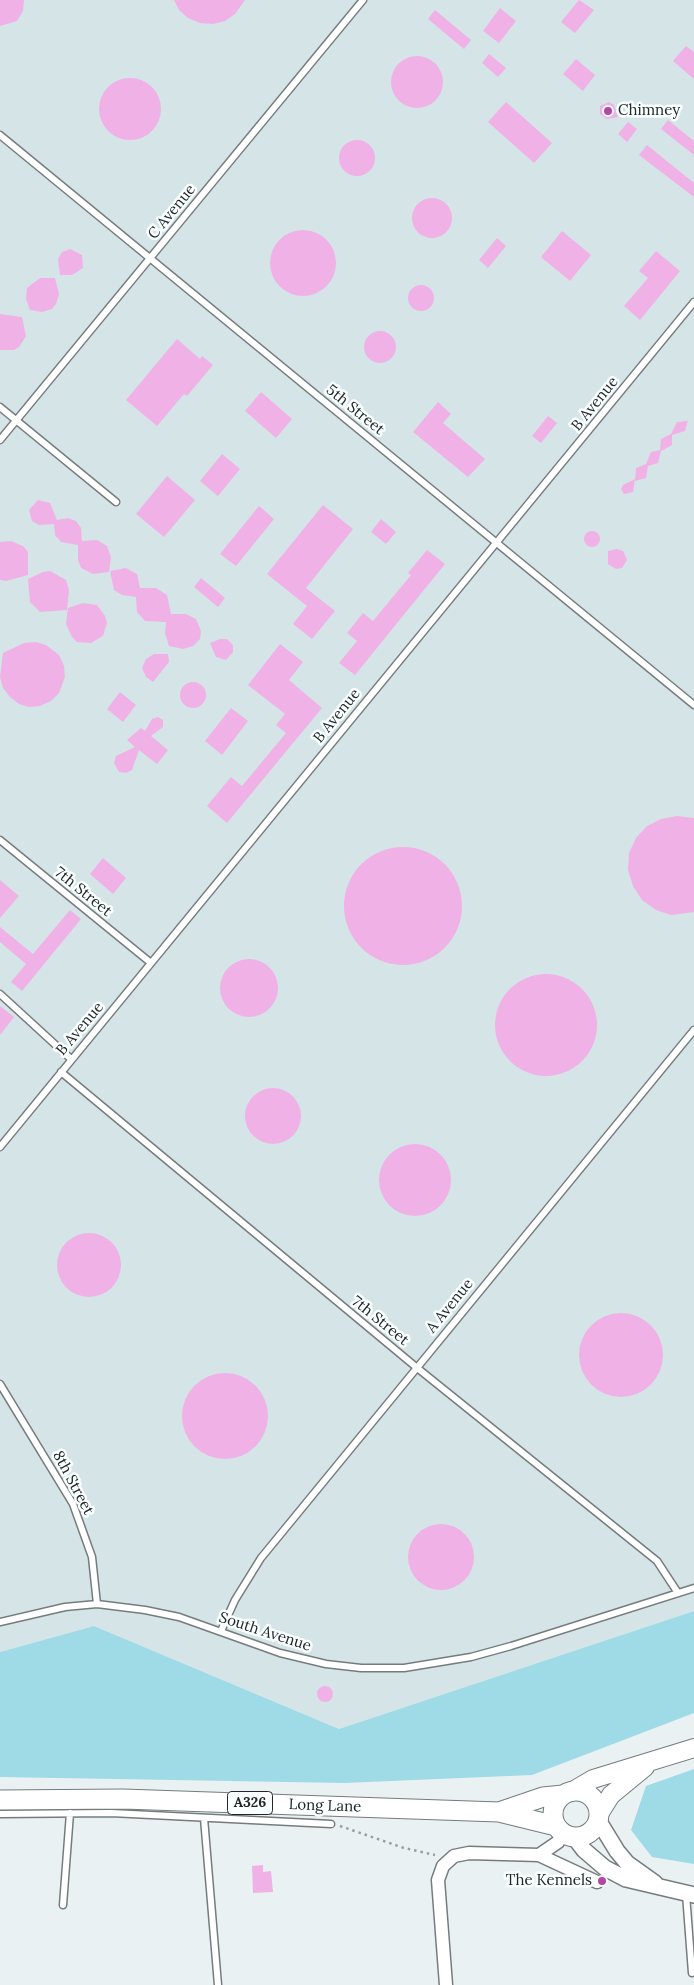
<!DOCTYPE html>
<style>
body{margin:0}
canvas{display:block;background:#eaf1f2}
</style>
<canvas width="694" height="1985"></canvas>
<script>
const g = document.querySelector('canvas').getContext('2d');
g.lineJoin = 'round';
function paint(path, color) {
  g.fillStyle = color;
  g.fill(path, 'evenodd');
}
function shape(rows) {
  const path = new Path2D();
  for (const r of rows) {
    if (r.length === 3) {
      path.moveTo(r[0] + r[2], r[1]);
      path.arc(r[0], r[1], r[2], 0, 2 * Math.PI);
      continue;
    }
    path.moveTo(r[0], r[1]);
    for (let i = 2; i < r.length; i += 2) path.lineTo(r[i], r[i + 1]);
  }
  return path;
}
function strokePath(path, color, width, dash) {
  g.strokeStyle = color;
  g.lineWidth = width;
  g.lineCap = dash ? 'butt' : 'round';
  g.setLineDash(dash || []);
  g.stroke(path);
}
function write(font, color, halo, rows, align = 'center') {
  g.font = font + ' Lora,serif';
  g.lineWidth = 5;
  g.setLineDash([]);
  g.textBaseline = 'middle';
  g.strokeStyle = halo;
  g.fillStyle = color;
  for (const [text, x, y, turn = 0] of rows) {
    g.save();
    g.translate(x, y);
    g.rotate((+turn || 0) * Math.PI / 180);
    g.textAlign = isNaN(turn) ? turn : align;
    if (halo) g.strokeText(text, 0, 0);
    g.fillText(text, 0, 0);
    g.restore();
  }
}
const built = shape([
 [0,0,694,0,694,1611,339,1729,94,1626,0,1652]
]);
const green = shape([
 [694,1611,694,1713,532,1775,344,1783,0,1777,0,1652,94,1626,339,1729],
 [694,1769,694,1864,652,1857,631,1830,646,1786]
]);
const building = shape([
 [0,0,24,0,23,11,17,21,0,26],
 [174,0,245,0,235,14,225,21,213,24,200,23,188,18,179,10],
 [579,0,594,10,575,33,561,22],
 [500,8,516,21,499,43,483,31],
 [435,10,471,40,464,49,428,19],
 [686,46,694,52,694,79,673,61],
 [489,54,506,68,498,77,482,63],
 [417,82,26],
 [576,59,595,75,583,91,563,74],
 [130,109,31],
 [506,102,552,143,534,163,488,122],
 [609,102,614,105,618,117,607,119,600,114,600,106],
 [668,120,694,141,694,155,661,129],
 [628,122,637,129,627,142,618,134],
 [357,158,18],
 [647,145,694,183,694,197,639,155],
 [432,218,20],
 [303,263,33],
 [562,231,591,255,570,281,541,257],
 [497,238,506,246,488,268,479,260],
 [70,249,82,255,83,268,72,275,60,275,58,259,62,252],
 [656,251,680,271,640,320,624,306,648,278,639,271],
 [40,278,55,278,59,294,56,304,52,309,42,312,30,310,26,299,27,288],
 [421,298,13],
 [0,314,22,317,26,336,19,347,14,350,0,350],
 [380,347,16],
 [177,339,200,359,202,356,213,365,187,396,184,394,157,426,126,400],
 [261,392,292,419,276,438,245,411],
 [438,402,451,414,443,423,485,459,468,477,413,432],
 [548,416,557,423,541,443,532,436],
 [688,421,685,431,672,435,672,445,661,451,658,463,648,466,646,478,635,481,636,468,646,464,651,452,660,450,661,439,671,434,677,422],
 [222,454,240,469,218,496,200,481],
 [167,476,195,500,164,537,136,514],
 [635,479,633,492,624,494,621,489,623,485],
 [38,500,50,503,57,520,68,518,76,521,81,528,82,541,97,540,107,546,111,557,109,572,93,574,81,568,78,560,78,545,61,542,55,535,54,524,39,525,32,521,29,510],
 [323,505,353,529,306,588,335,611,312,639,293,624,307,606,267,574],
 [259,506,274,519,236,566,220,554],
 [381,519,396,532,386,544,371,532],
 [592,539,8],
 [11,541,23,546,28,552,28,575,6,581,0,580,0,542],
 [617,549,623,551,627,560,622,568,616,569,608,564,608,551],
 [427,550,445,564,355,675,339,663,357,641,347,633,363,613,373,621,411,575,408,573],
 [126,568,137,574,140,588,156,588,167,595,171,614,186,614,196,619,201,631,200,639,193,646,183,649,169,646,165,633,166,622,145,621,137,612,136,597,122,595,114,590,110,571],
 [50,571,66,580,69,590,67,610,40,612,30,602,28,579,43,572],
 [201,578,225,598,218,607,194,587],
 [83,603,97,605,105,616,107,623,103,636,91,643,77,642,72,637,66,624,68,608],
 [220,639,227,639,233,645,233,652,226,660,216,657,210,643],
 [36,642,46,645,59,655,64,666,65,677,59,693,51,701,40,706,29,707,19,704,10,697,3,688,0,677,3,653,24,643],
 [280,644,303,662,289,680,322,708,227,823,207,806,231,777,242,786,286,733,276,725,285,714,248,685],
 [154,654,168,654,169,662,153,682,146,677,142,668,146,659],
 [193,695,13],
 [120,692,136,705,123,722,107,709],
 [231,708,248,721,222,755,205,741],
 [158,717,163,720,163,727,151,736,168,750,157,764,139,750,132,770,126,773,119,772,114,763,116,756,135,747,127,740,141,728,145,731,152,719],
 [677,816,694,818,694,912,671,915,656,910,642,900,633,886,628,870,629,853,636,838,647,826,661,819],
 [403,906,59],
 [103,858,126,878,113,894,90,874],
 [0,880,19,896,0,918],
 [70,910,81,919,22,991,11,982,26,964,0,942,0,927,33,954],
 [249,988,29],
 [546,1025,51],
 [0,1006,14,1017,0,1035],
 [273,1116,28],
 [415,1180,36],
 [89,1265,32],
 [621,1355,42],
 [225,1416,43],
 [441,1557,33],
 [325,1694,8],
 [263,1865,263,1872,271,1871,273,1892,253,1893,252,1866]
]);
const path = shape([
 [340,1826,404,1848,435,1855]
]);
const service = shape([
 [0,135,694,705],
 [0,407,116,502],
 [0,440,363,0],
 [0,840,151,963],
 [0,994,71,1059],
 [61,1072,416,1367,657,1561,678,1593],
 [0,1147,694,302],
 [0,1384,73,1504,92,1557,97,1604],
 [0,1622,65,1607,97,1604,145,1610,179,1617,280,1653,326,1664,361,1668,404,1668,471,1657,511,1646,694,1588],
 [221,1631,235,1600,261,1558,694,1030],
 [0,1814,111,1813,331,1824],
 [204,1818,218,1985],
 [686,1894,692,1973],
 [63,1905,70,1813]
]);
const minor = shape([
 [539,1855,597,1882],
 [446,1985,438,1880,443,1866,454,1856,469,1853,539,1855,558,1842,563,1833]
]);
const tertiary = shape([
 [598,1820,617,1851,627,1863,655,1883],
 [574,1837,584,1850,605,1868,626,1879,694,1895]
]);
const secondary = shape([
 [571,1792,593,1779,694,1748],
 [599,1814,611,1795,645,1767]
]);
const primary = shape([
 [576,1814,23],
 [0,1800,123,1799,499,1812,556,1826],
 [499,1812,543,1797,563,1795]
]);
const markers = [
 [608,111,5,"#b347a6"],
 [602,1881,5,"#b347a6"]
];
const shields = [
 [250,1803,45]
];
const shieldNames = [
 ["A326",250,1803]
];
const poiNames = [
 ["Chimney",618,111],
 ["The Kennels",592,1881,"right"]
];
const streetNames = [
 ["C Avenue",172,212,-51],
 ["B Avenue",595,404,-51],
 ["5th Street",355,410,39],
 ["B Avenue",337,716,-51],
 ["7th Street",83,892,39],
 ["B Avenue",80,1029,-50],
 ["A Avenue",450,1306,-51],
 ["7th Street",380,1321,39],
 ["8th Street",73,1483,62],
 ["South Avenue",265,1632,18],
 ["Long Lane",325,1806,2]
];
paint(built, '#d5e4e7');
paint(green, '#9edbe7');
paint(building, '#f0b2e6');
strokePath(service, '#767c7d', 9);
strokePath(minor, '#767c7d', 15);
strokePath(tertiary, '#767c7d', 18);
strokePath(secondary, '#767c7d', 20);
strokePath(primary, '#767c7d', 21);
strokePath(path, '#989e9e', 2.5, [2.5, 4]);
strokePath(service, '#fff', 6);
strokePath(minor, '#fff', 12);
strokePath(tertiary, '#fff', 15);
strokePath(secondary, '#fff', 18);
strokePath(primary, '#fff', 19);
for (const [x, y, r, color] of markers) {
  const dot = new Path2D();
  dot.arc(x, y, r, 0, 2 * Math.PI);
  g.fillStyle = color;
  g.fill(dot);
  strokePath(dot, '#f9feff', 2);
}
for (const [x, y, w] of shields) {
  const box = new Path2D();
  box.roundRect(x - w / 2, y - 11.5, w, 23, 4);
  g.fillStyle = '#f9feff';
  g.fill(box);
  strokePath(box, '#232626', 1);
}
write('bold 14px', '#232626', null, shieldNames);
write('15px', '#232626', '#f9feff', poiNames, 'left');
write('15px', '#232626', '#f9feff', streetNames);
</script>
